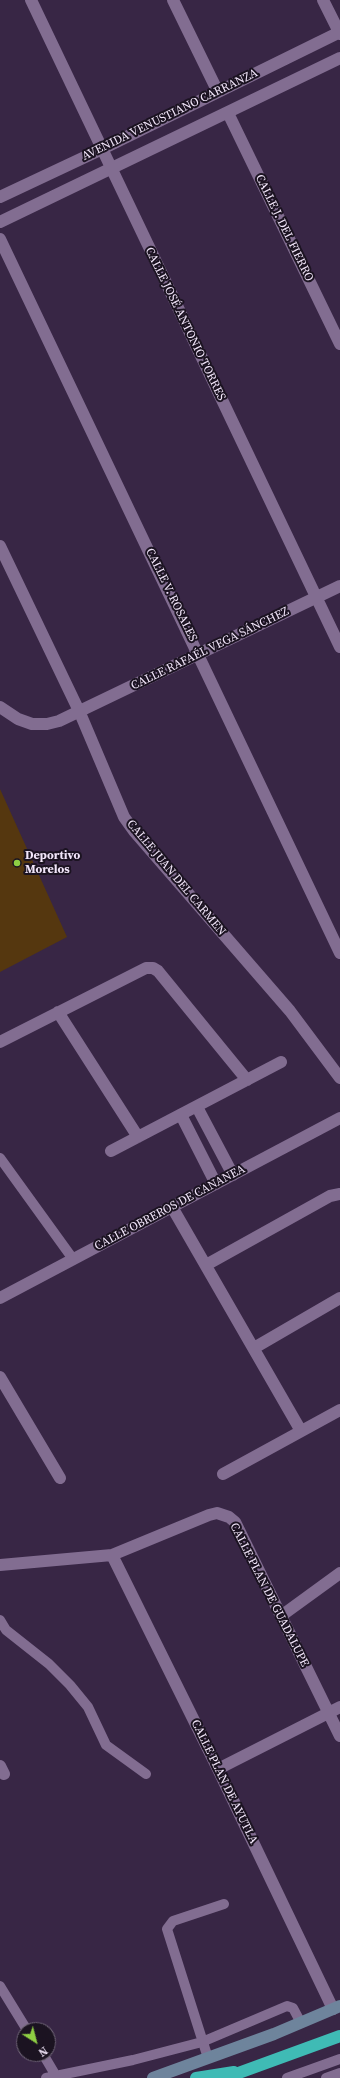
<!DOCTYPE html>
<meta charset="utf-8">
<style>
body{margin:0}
#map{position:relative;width:340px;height:2078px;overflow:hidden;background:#382645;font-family:"Source Serif 4",serif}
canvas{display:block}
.north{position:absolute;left:16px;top:2022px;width:40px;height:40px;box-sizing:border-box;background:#1b1321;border:1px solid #716778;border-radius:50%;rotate:144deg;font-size:11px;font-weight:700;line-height:16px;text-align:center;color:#f2e6fa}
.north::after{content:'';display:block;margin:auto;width:14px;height:18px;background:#8ece43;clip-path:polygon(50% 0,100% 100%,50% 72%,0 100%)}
</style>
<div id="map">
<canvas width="340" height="2078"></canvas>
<div class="north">N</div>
</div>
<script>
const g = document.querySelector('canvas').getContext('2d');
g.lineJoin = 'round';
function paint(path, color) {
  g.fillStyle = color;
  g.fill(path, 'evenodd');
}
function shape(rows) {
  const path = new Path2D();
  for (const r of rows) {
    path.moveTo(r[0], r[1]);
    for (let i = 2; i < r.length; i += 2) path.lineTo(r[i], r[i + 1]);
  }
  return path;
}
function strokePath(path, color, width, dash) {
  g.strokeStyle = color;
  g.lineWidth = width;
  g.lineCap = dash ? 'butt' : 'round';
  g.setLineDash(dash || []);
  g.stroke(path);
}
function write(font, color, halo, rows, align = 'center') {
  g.font = font + ' "Source Serif 4",serif';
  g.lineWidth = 4;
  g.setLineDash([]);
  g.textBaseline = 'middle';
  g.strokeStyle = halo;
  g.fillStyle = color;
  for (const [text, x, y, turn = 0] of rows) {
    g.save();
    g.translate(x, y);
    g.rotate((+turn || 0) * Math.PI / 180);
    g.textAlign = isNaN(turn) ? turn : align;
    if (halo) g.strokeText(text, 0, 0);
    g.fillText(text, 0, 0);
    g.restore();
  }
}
const green = shape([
 [0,789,67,937,0,972]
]);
const lane = shape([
 [0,1158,73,1259],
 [0,1620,6,1630,49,1664,70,1685,88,1707,106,1745,146,1774],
 [0,1986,27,2030],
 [43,2054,56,2076],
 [208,2058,167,1929,173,1921,224,1904],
 [46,2078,133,2060,202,2042,287,2006,293,2008,301,2023],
 [287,2078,340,2059],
 [326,2078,340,2073]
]);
const street = shape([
 [31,0,340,647],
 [173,0,218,92],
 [323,0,340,34],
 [228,113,340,344],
 [0,197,102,149,340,32],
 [0,222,340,58],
 [0,239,340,953],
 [0,546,80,713,124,817,134,831,290,1011,340,1078],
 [0,707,18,719,32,724,47,724,59,721,340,586],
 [58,1012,138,1137],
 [0,1042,146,968,153,968,158,971,247,1080],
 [197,1107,233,1175],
 [181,1115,216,1184],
 [111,1151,281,1062],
 [172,1207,301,1431],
 [206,1265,330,1196,340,1194],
 [0,1298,340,1118],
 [254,1348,340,1298],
 [0,1377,60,1478],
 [223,1474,340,1410],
 [112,1555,218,1769,333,2009],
 [0,1565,112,1555,209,1515,217,1513,229,1517,235,1522,340,1736],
 [281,1616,340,1573],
 [0,1766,4,1774],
 [218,1769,340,1707]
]);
const secondary = shape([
 [153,2078,274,2034,340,2006]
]);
const highway = shape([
 [196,2078,234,2072],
 [225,2078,340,2036]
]);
const markers = [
 [17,863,4,"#8ece43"]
];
const streetNames = [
 ["AVENIDA VENUSTIANO CARRANZA",170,115,-26],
 ["CALLE J. DEL FIERRO",284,228,64],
 ["CALLE JOSÉ ANTONIO TORRES",185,324,64],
 ["CALLE V. ROSALES",171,595,64],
 ["CALLE RAFAÉL VEGA SÁNCHEZ",210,649,-26],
 ["CALLE JUAN DEL CARMEN",176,878,50],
 ["CALLE OBREROS DE CANANEA",170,1208,-28],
 ["CALLE PLAN DE GUADALUPE",269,1595,63],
 ["CALLE PLAN DE AYUTLA",224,1782,64]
];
const poiNames = [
 ["Deportivo",25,856],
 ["Morelos",25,870]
];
paint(green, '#55370f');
strokePath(lane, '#826d91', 10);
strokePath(street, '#826d91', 12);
strokePath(secondary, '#6e849c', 12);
strokePath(highway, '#3fbbb5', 12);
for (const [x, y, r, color] of markers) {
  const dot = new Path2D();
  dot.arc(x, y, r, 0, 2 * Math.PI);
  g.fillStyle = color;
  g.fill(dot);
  strokePath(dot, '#1b1321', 1.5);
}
write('12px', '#f2e6fa', '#1b1321', streetNames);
write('bold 12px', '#f2e6fa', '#1b1321', poiNames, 'left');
</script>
